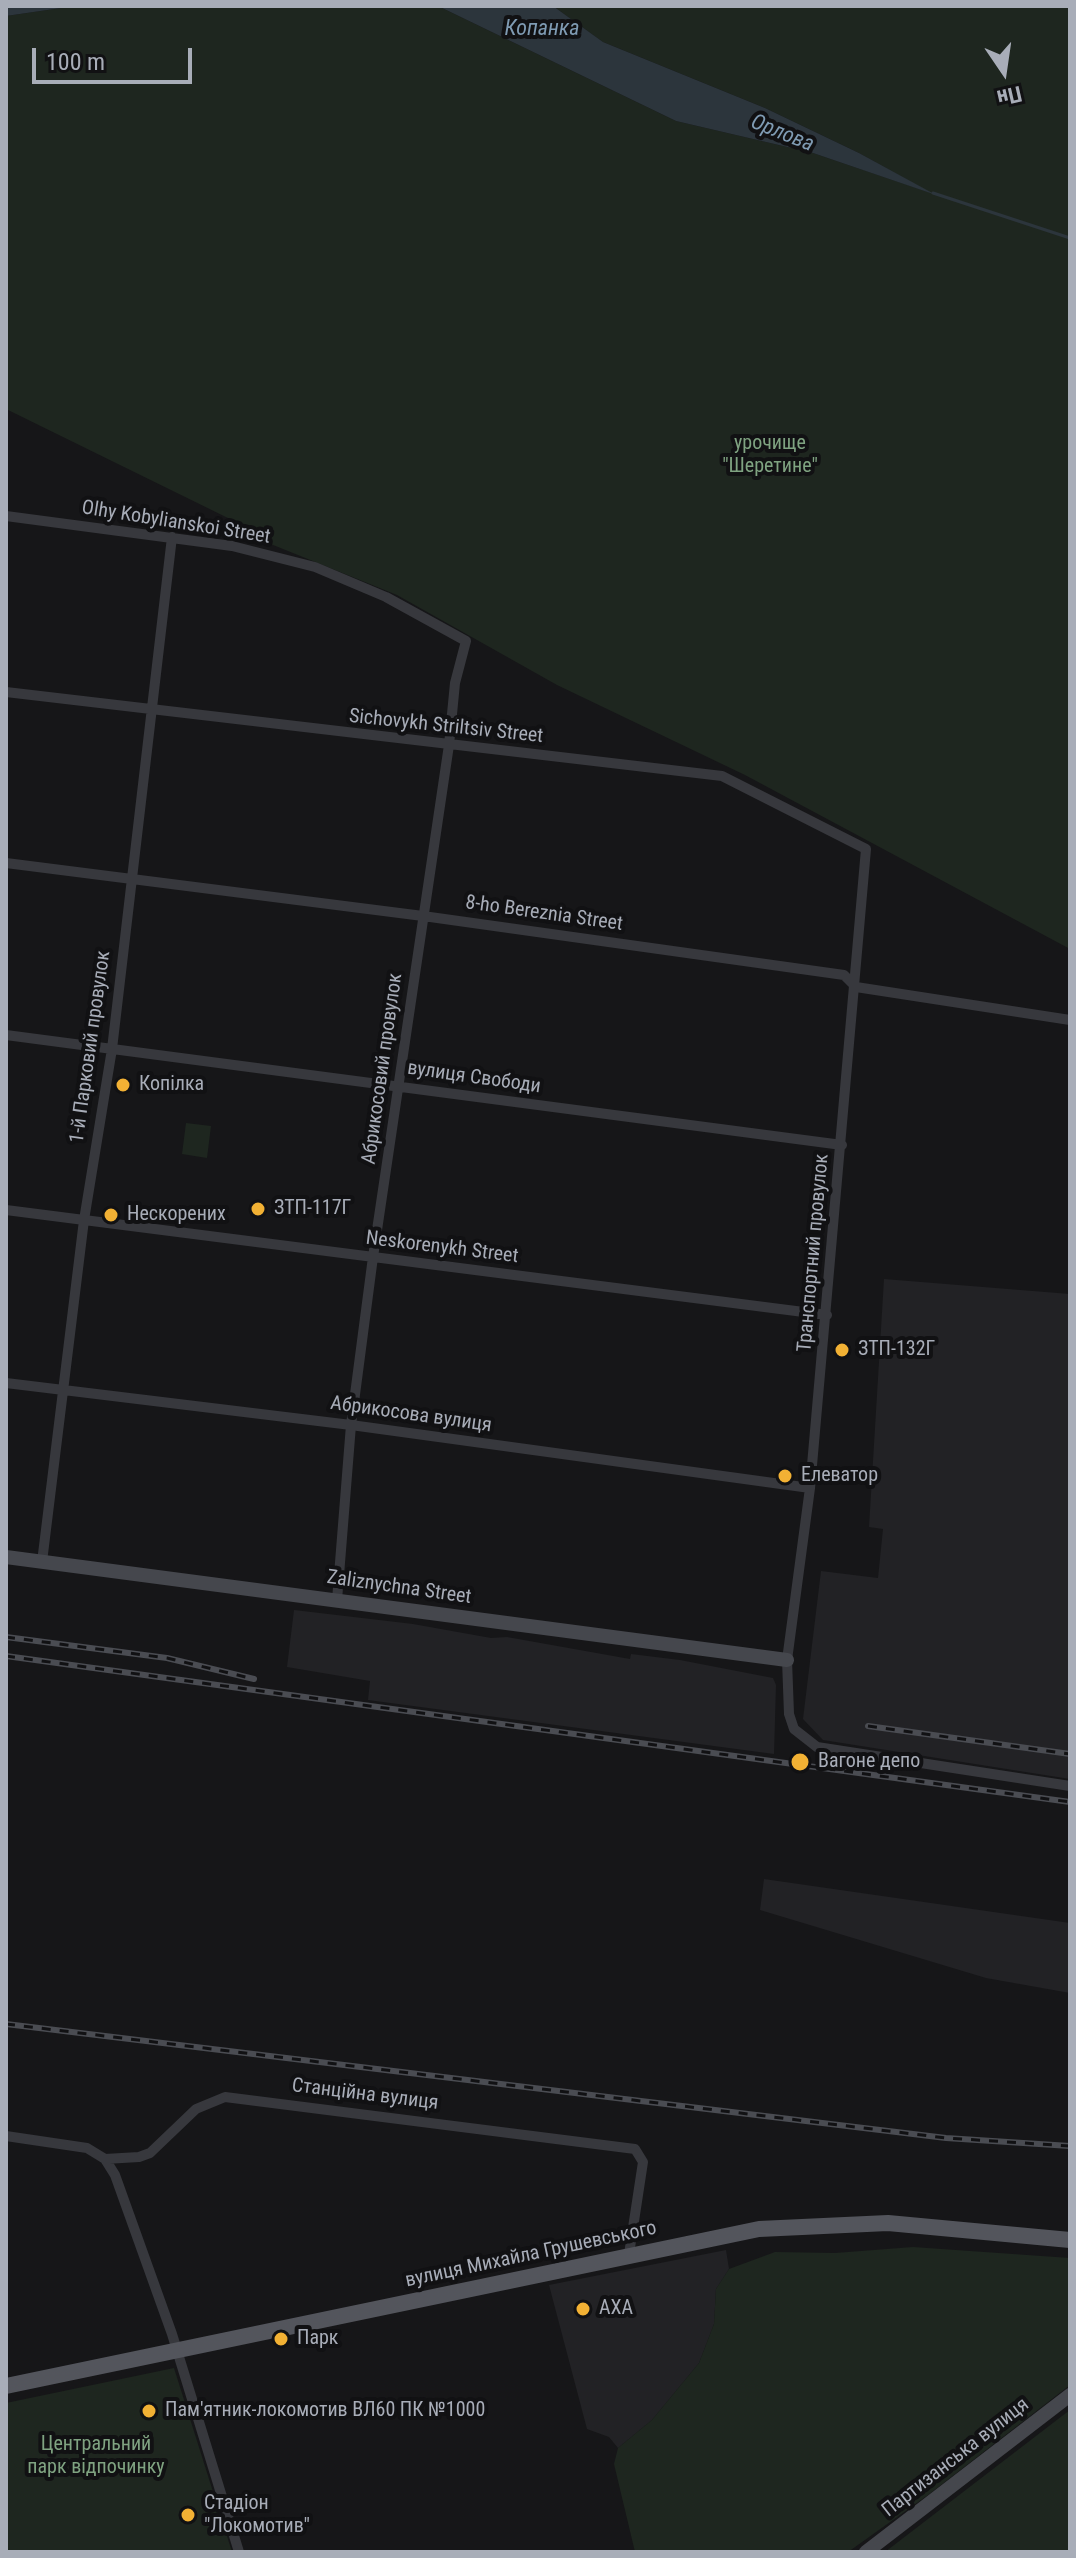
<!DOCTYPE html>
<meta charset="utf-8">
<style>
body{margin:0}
#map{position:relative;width:1076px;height:2558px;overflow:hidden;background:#161618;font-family:"Roboto Condensed",sans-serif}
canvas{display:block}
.frame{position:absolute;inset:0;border:8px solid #a8adb8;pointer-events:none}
.north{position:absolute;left:964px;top:32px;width:80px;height:80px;-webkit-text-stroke:6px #111113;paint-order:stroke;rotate:167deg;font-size:22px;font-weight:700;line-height:32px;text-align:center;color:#a8adb8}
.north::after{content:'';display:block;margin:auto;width:28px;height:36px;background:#a8adb8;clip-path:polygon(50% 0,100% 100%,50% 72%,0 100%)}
.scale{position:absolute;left:32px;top:48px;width:160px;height:36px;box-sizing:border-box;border:4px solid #a8adb8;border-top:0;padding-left:10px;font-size:24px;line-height:28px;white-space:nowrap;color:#a8adb8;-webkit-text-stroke:6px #111113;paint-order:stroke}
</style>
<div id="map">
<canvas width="1076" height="2558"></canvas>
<div class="frame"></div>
<div class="north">Пн</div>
<div class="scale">100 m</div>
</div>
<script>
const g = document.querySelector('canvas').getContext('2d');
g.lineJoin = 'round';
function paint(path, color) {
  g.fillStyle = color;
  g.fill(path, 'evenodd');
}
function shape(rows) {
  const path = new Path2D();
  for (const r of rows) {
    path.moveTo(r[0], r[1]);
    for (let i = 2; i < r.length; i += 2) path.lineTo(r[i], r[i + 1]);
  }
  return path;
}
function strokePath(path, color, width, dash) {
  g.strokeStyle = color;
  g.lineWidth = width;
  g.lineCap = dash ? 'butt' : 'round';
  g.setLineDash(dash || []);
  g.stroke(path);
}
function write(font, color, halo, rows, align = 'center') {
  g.font = font + ' "Roboto Condensed",sans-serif';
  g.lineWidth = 8;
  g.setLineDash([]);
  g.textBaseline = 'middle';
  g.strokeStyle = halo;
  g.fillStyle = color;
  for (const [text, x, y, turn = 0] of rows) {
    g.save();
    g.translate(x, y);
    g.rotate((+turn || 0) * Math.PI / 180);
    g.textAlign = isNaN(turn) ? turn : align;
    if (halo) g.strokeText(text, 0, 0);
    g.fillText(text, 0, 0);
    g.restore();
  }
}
const built = shape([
 [884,1279,1070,1294,1070,1779,823,1740,803,1719,821,1571,878,1578,883,1529,869,1527],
 [294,1610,413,1624,491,1638,507,1637,630,1659,631,1654,680,1660,773,1678,776,1685,774,1754,368,1700,370,1681,287,1667],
 [764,1879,1070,1923,1070,1993,986,1978,760,1910],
 [726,2250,729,2269,716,2289,714,2324,699,2363,652,2420,618,2448,609,2437,587,2429,549,2285]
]);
const green = shape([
 [75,6,438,6,676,121,813,153,931,193,859,153,765,108,603,42,553,6,1070,6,1070,949,745,775,557,685,397,595,236,530,232,520,6,409,6,16],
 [186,1123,211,1126,207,1158,182,1154],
 [913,2247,1070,2258,1070,2385,928,2495,848,2552,635,2552,614,2464,618,2448,652,2420,699,2363,714,2324,716,2289,729,2269,775,2252,835,2253],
 [174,2368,232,2552,6,2552,6,2403],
 [1070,2410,1070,2552,885,2552,1062,2416]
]);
const water = shape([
 [6,6,75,6,6,16],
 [438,6,553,6,603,42,765,108,859,153,936,195,813,153,676,121]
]);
const stream = shape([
 [933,193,1070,238]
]);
const street = shape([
 [6,516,232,546,315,567,386,597,466,641,455,683,449,745,373,1257,351,1425,337,1600],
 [6,692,722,776,866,849,810,1488,787,1660,789,1714,794,1729,817,1747,1070,1786],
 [6,863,423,916,844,975,856,987,1070,1020],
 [6,1035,842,1145],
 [6,1210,827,1315],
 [6,1383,351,1425,810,1488],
 [42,1562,84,1220,112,1049,172,537],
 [6,2136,87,2148,105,2159,139,2157,150,2153,196,2109,225,2097,635,2149,643,2162,629,2254],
 [105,2159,115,2175,172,2334,239,2552]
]);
const secondary = shape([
 [6,1557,787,1660],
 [866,2552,1070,2395]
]);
const primary = shape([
 [6,2386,759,2229,888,2223,1070,2240]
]);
const rail = shape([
 [6,1637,167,1658,254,1679],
 [6,1656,1070,1802],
 [868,1726,1070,1754],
 [6,2024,946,2138,1070,2146]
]);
const markers = [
 [123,1085,8,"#f2b134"],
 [258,1209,8,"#f2b134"],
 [111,1215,8,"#f2b134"],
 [842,1350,8,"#f2b134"],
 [785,1476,8,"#f2b134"],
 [800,1762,10,"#f2b134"],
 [583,2309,8,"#f2b134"],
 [281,2339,8,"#f2b134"],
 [149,2411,8,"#f2b134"],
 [188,2515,8,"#f2b134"]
];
const parkNames = [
 ["урочище",770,444],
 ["\"Шеретине\"",770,467],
 ["Центральний",96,2445],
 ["парк відпочинку",96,2468]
];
const streetNames = [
 ["Olhy Kobylianskoi Street",176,523,9],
 ["Sichovykh Striltsiv Street",446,727,6],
 ["8-ho Bereznia Street",544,914,8],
 ["1-й Парковий провулок",91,1047,-82],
 ["Абрикосовий провулок",383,1069,-82],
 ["вулиця Свободи",474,1078,8],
 ["Neskorenykh Street",442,1248,7],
 ["Транспортний провулок",814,1253,-85],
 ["Абрикосова вулиця",411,1415,8],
 ["Zaliznychna Street",399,1588,8],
 ["Станційна вулиця",365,2095,7],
 ["вулиця Михайла Грушевського",531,2255,-12],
 ["Партизанська вулиця",956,2458,-38]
];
const poiNames = [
 ["Копілка",139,1085],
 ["ЗТП-117Г",274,1209],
 ["Нескорених",127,1215],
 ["ЗТП-132Г",858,1350],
 ["Елеватор",801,1476],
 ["Вагоне депо",818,1762],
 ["AXA",599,2309],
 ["Парк",297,2339],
 ["Пам'ятник-локомотив ВЛ60 ПК №1000",165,2411],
 ["Стадіон",204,2504],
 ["\"Локомотив\"",204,2527]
];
const waterNames = [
 ["Копанка",542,29],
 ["Орлова",782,134,22]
];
paint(built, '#222225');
paint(green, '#1e261f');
paint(water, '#2c353c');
strokePath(stream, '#2c353c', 3);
strokePath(street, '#37383d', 10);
strokePath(secondary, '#45474d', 14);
strokePath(primary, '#53555c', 16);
strokePath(rail, '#4a4c52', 6);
strokePath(rail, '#111113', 3, [9]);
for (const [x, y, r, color] of markers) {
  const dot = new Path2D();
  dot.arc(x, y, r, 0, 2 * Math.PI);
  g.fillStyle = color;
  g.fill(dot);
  strokePath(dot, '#111113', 3);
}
write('20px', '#7fa381', '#111113', parkNames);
write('20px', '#a8adb8', '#111113', streetNames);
write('20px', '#a8adb8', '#111113', poiNames, 'left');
write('italic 22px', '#7f9bb3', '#111113', waterNames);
</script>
